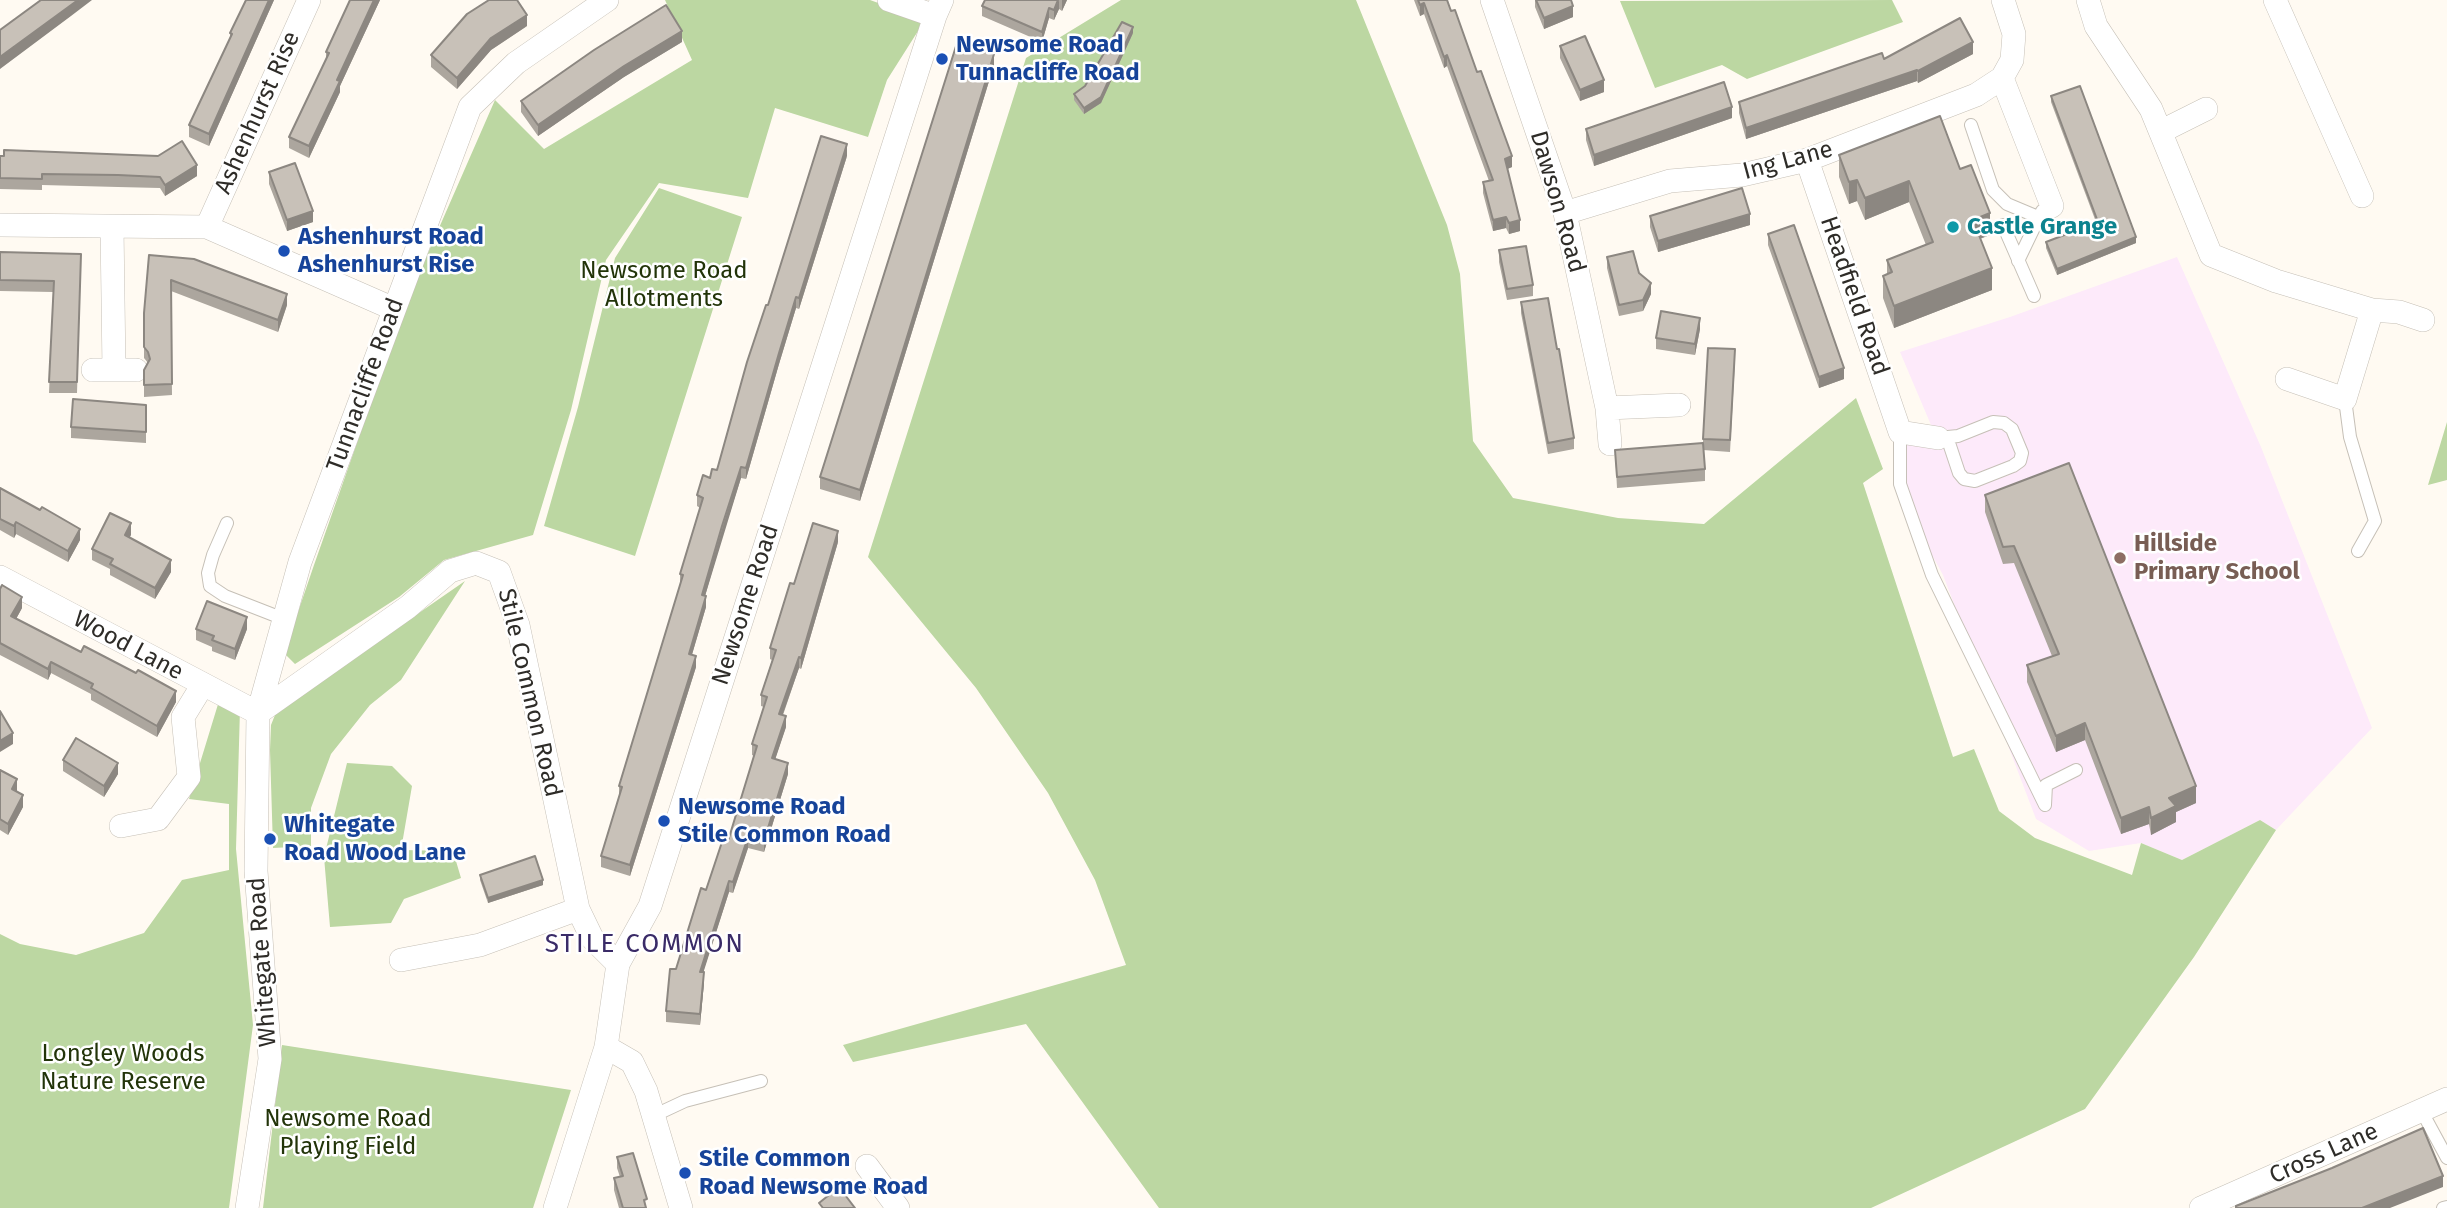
<!DOCTYPE html>
<style>
body{margin:0}
canvas{display:block;background:#fffaf2}
</style>
<canvas width="2447" height="1208"></canvas>
<script>
const g = document.querySelector('canvas').getContext('2d');
g.lineJoin = 'round';
function paint(path, color) {
  g.fillStyle = color;
  g.fill(path, 'evenodd');
}
function shape(rows) {
  const path = new Path2D();
  for (const r of rows) {
    path.moveTo(r[0], r[1]);
    for (let i = 2; i < r.length; i += 2) path.lineTo(r[i], r[i + 1]);
  }
  return path;
}
function strokePath(path, color, width, dash) {
  g.strokeStyle = color;
  g.lineWidth = width;
  g.lineCap = dash ? 'butt' : 'round';
  g.setLineDash(dash || []);
  g.stroke(path);
}
function write(font, color, halo, rows, align = 'center') {
  g.font = font + ' "Fira Sans",sans-serif';
  g.lineWidth = 5;
  g.setLineDash([]);
  g.textBaseline = 'middle';
  g.strokeStyle = halo;
  g.fillStyle = color;
  for (const [text, x, y, turn = 0] of rows) {
    g.save();
    g.translate(x, y);
    g.rotate((+turn || 0) * Math.PI / 180);
    g.textAlign = isNaN(turn) ? turn : align;
    if (halo) g.strokeText(text, 0, 0);
    g.fillText(text, 0, 0);
    g.restore();
  }
}
const education = shape([
 [2177,257,2261,447,2372,728,2276,830,2260,820,2182,860,2141,843,2089,851,2036,819,1943,575,1915,524,1893,445,1931,425,1900,352,2010,317]
]);
const green = shape([
 [665,0,870,0,925,20,887,80,868,137,775,108,748,198,659,183,606,260,571,410,533,535,444,560,399,597,295,664,284,653,314,565,407,301,495,100,544,149,692,60],
 [1121,0,1356,0,1447,225,1460,274,1473,441,1513,498,1618,518,1704,524,1856,398,1883,469,1863,483,1953,757,1974,749,1999,811,2035,838,2132,875,2141,843,2182,860,2260,820,2276,830,2194,957,2085,1109,1871,1208,1159,1208,1026,1024,853,1062,843,1045,1126,965,1095,880,1048,793,976,688,868,557,1026,58],
 [1892,0,1903,22,1747,79,1722,65,1655,88,1620,1],
 [659,188,742,217,635,556,544,526,578,407,615,258],
 [2447,422,2447,480,2428,485],
 [465,581,401,680,370,705,331,754,311,808,311,846,273,848,270,750,271,725,279,705,364,651],
 [219,701,240,709,236,849,253,1025,229,1208,0,1208,0,934,20,944,76,955,144,933,182,880,229,870,229,804,189,799],
 [347,763,392,766,412,786,401,850,453,851,461,878,404,899,391,923,330,927,324,857],
 [282,1045,571,1090,533,1208,263,1208]
]);
const lane = shape([
 [1971,125,1993,190,2007,204,2038,217],
 [2003,225,2034,296],
 [2018,261,2042,211],
 [2345,399,2350,437,2375,521,2358,551],
 [1900,432,1900,484,1932,575,2045,805,2046,785,2076,770],
 [1938,438,1958,436,1993,422,2004,423,2012,429,2022,453,2020,461,2013,466,1975,481,1964,479,1959,473,1947,437],
 [227,523,213,555,208,573,210,586,225,596,284,619],
 [2421,1110,2447,1158],
 [653,1116,685,1101,761,1081],
 [2443,1208,2447,1207]
]);
const street = shape([
 [889,0,935,16],
 [1492,0,1565,213,1607,408,1610,444],
 [2088,0,2096,26,2151,109,2211,255,2276,281,2372,310,2399,312,2423,320],
 [2275,0,2362,196],
 [2002,78,2052,206],
 [2162,131,2206,109],
 [1807,160,1900,432,1938,438],
 [1565,213,1670,181,1742,175,1807,160,1976,95,2002,78,2012,60,2014,34,2003,0],
 [0,225,207,227,394,309],
 [112,227,114,370],
 [207,227,309,0],
 [93,370,136,370],
 [2287,379,2345,399,2372,310],
 [1607,408,1679,405],
 [0,577,258,713],
 [258,713,408,607,450,571,476,563,499,572,518,625,578,909,592,938,618,964],
 [121,826,158,819,189,777,183,717,202,686],
 [401,960,480,945,578,909],
 [606,1047,632,1062,646,1091,681,1208],
 [867,1166,898,1208],
 [247,1208,270,1059,256,871,258,713,300,562,470,107,516,63,607,0],
 [555,1208,606,1047,618,964,650,906,935,16,942,0],
 [2201,1208,2447,1099]
]);
const wall = shape([
 [246,0,274,0,209,146,189,137,189,125,230,38,230,33],
 [350,0,380,0,340,86,340,92,309,158,289,148,289,137,326,60,326,52],
 [985,0,1067,0,1062,11,1059,9,1054,20,1049,18,1042,42,982,16,982,6],
 [1414,0,1447,0,1512,167,1507,169,1520,231,1509,234,1506,228,1493,231,1483,193,1483,182,1489,181,1447,66,1444,68,1424,14,1420,16],
 [1535,0,1571,0,1573,17,1544,29,1535,7],
 [527,26,491,50,457,89,431,67,431,55],
 [1133,33,1101,103,1084,114,1074,100,1074,94,1085,86],
 [682,42,624,77,538,136,521,112,521,101],
 [1560,46,1604,92,1580,101,1560,58],
 [1973,54,1918,83,1917,81,1746,139,1739,113,1739,102,1884,59],
 [994,65,860,501,820,489,820,477],
 [2051,96,2136,243,2057,275,2046,248,2046,242,2096,222,2051,102],
 [1732,118,1594,166,1586,140,1586,129],
 [1839,155,1960,169,1990,235,1980,239,1992,290,1894,328,1883,298,1883,276,1887,274,1887,260,1926,245,1909,202,1865,220,1857,201,1849,204,1839,177],
 [0,156,197,176,165,196,160,188,118,187,42,185,42,190,0,189],
 [847,156,799,309,796,308,779,364,746,479,741,478,722,537,705,596,706,607,692,654,696,667,630,876,601,867,601,856,619,796,619,786,680,585,680,574,700,508,697,506,697,495,717,470,768,305],
 [269,172,313,222,287,231,269,184],
 [1650,216,1750,225,1658,252,1650,227],
 [1768,234,1844,379,1819,388,1768,245],
 [1499,250,1533,285,1533,296,1507,300,1499,262],
 [0,252,81,254,77,393,49,393,53,292,0,291],
 [149,255,287,305,278,332,171,291,172,395,144,397,144,370,148,363,144,358,144,313],
 [1607,257,1639,273,1651,294,1643,311,1619,316,1607,268],
 [1521,302,1574,438,1574,449,1548,454,1521,313],
 [1700,329,1695,355,1656,349,1656,338],
 [1735,361,1730,452,1703,450,1703,439],
 [146,405,146,443,71,438,71,427],
 [1615,450,1705,469,1705,481,1617,488],
 [0,488,80,540,68,562,16,534,14,538,0,530],
 [1985,495,2196,803,2176,812,2176,822,2151,835,2149,824,2121,834,2085,740,2056,752,2027,682,2027,665,2052,656,2014,563,2003,564,1985,512],
 [131,535,129,537,171,572,155,599,110,575,110,569,92,560,92,549],
 [838,542,801,669,799,668,783,715,786,727,775,759,788,774,764,852,748,848,733,893,729,892,703,972,704,983,700,1025,666,1022,666,1011,676,969,706,890,728,841,754,756,752,755,752,744,764,707,761,706,761,695,772,660,770,659,770,648,794,584],
 [0,589,22,608,16,619,176,702,157,737,91,700,91,694,51,673,48,680,0,655],
 [196,629,247,629,235,660,212,651,212,647,196,640],
 [63,760,118,774,104,797,63,771],
 [0,770,17,791,17,792,23,807,8,835,0,830],
 [480,875,543,885,488,903,480,880],
 [617,1157,647,1208,619,1208,614,1190,614,1178,620,1177,617,1168]
]);
const shadedWall = shape([
 [78,0,92,0,71,16,0,69,0,57],
 [269,0,274,0,209,146,209,134],
 [374,0,380,0,340,86,340,92,309,158,309,146,337,80],
 [1059,0,1059,9,1054,20,1054,10],
 [1062,0,1067,0,1062,11],
 [1424,3,1424,14,1420,16,1420,5],
 [1573,6,1573,17,1544,29,1544,18],
 [1049,8,1049,18,1042,42,1042,32],
 [527,15,527,26,491,50,457,89,457,78,491,38],
 [1133,27,1133,33,1101,103,1084,114,1084,108],
 [682,31,682,42,624,77,538,136,538,125,624,66],
 [1973,42,1973,54,1918,83,1918,71],
 [994,54,994,65,860,501,860,490],
 [1447,55,1447,66,1444,68,1444,57],
 [1917,70,1917,81,1746,139,1746,128],
 [1604,80,1604,92,1580,101,1580,90],
 [1732,107,1732,118,1594,166,1594,155],
 [847,144,847,156,799,309,799,298],
 [1512,156,1512,167,1505,170,1505,159],
 [197,165,197,176,165,196,165,185],
 [1857,180,1857,201,1849,204,1849,182],
 [1909,181,1909,202,1865,220,1865,198],
 [313,211,313,222,287,231,287,220],
 [1990,213,1990,235,1973,241,1973,220],
 [1750,214,1750,225,1658,252,1658,241],
 [1506,217,1506,228,1493,231,1493,220],
 [1520,220,1520,231,1509,234,1509,223],
 [2136,237,2136,243,2057,275,2057,269],
 [1992,268,1992,290,1894,328,1894,306],
 [1651,283,1651,294,1643,311,1643,300],
 [287,294,287,305,278,332,278,320],
 [796,297,796,308,779,364,746,479,746,468,779,353],
 [1700,318,1700,329,1695,355,1695,344],
 [1844,368,1844,379,1819,388,1819,377],
 [741,467,741,478,702,606,702,595],
 [16,522,16,534,14,538,14,526],
 [131,523,131,535,125,546,125,535],
 [80,529,80,540,68,562,68,551],
 [838,531,838,542,801,669,801,658],
 [171,560,171,572,155,599,155,588],
 [706,596,706,607,689,665,689,654],
 [22,597,22,608,11,628,11,616],
 [247,617,247,629,235,660,235,649],
 [696,656,696,667,630,876,630,865],
 [799,657,799,668,779,725,779,714],
 [51,662,51,673,48,680,48,669],
 [176,691,176,702,157,737,157,726],
 [786,716,786,727,772,769,772,758],
 [2085,723,2085,740,2056,752,2056,736],
 [13,733,13,744,0,752,0,741],
 [118,763,118,774,104,797,104,786],
 [788,763,788,774,764,852,764,841],
 [17,779,17,791,12,801,12,789],
 [2196,786,2196,803,2176,812,2176,822,2151,835,2151,818,2169,798],
 [23,795,23,807,8,835,8,824],
 [2149,807,2149,824,2121,834,2121,818],
 [748,837,748,848,733,893,733,882],
 [543,880,543,885,488,903,488,898],
 [729,881,729,892,700,983,700,972],
 [704,972,704,983,700,1025,700,1014],
 [2443,1176,2443,1187,2390,1208,2362,1208]
]);
const building = shape([
 [41,0,78,0,0,57,0,30,41,0],
 [246,0,269,0,209,134,189,125,232,34,230,33,246,0],
 [350,0,374,0,337,80,340,81,309,146,289,137,329,53,326,52,350,0],
 [489,0,517,0,527,15,491,38,457,78,431,55,467,14,489,0],
 [985,0,1058,0,1054,10,1049,8,1042,32,982,6,985,0],
 [1418,0,1447,0,1451,11,1455,10,1477,72,1481,71,1512,156,1505,159,1520,220,1509,223,1506,217,1493,220,1483,182,1493,180,1447,55,1444,57,1424,3,1420,5,1418,0],
 [1536,0,1571,0,1573,6,1544,18,1536,0],
 [666,5,682,31,624,66,538,125,521,101,594,50,666,5],
 [1960,18,1973,42,1918,71,1917,70,1746,128,1739,102,1882,53,1884,59,1960,18],
 [1122,22,1133,27,1101,97,1084,108,1074,94,1085,86,1122,22],
 [1585,36,1604,80,1580,90,1560,46,1585,36],
 [957,43,994,54,860,490,820,477,957,43],
 [1724,82,1732,107,1594,155,1586,129,1724,82],
 [2080,86,2136,237,2057,269,2046,242,2098,222,2051,96,2080,86],
 [1940,116,1960,169,1971,165,1990,213,1973,220,1992,268,1894,306,1883,276,1892,272,1887,260,1933,242,1909,181,1865,198,1857,180,1849,182,1839,155,1940,116],
 [821,136,847,144,799,298,796,297,779,353,746,468,741,467,722,526,702,595,706,596,689,654,696,656,630,865,601,856,622,787,619,786,683,575,680,574,703,498,697,495,703,475,710,478,712,469,717,470,747,362,766,305,768,305,821,136],
 [182,141,197,165,165,185,160,177,118,175,42,174,42,179,0,178,0,156,4,156,4,150,158,156,182,141],
 [295,163,313,211,287,220,269,172,295,163],
 [1742,188,1750,214,1658,241,1650,216,1742,188],
 [1794,225,1844,368,1819,377,1768,234,1794,225],
 [1526,246,1533,285,1507,289,1499,250,1526,246],
 [1633,251,1639,273,1651,283,1643,300,1619,305,1607,257,1633,251],
 [0,252,81,254,77,382,49,382,54,281,0,280,0,252],
 [149,255,194,259,287,294,278,320,171,280,172,384,144,385,144,370,150,359,148,352,144,347,144,313,149,255],
 [1548,298,1557,349,1559,349,1574,438,1548,443,1521,302,1548,298],
 [1661,311,1700,318,1695,344,1656,338,1661,311],
 [1708,348,1735,349,1730,440,1703,439,1708,348],
 [73,399,146,405,146,432,71,427,73,399],
 [1703,443,1705,469,1617,477,1615,450,1703,443],
 [2069,463,2196,786,2169,798,2176,806,2151,818,2149,807,2121,818,2085,723,2056,736,2027,665,2059,654,2014,546,2003,547,1985,495,2069,463],
 [0,488,40,510,42,507,80,529,68,551,16,522,14,526,0,519,0,488],
 [110,513,131,523,125,535,171,560,155,588,110,564,113,559,92,549,110,513],
 [813,523,838,531,801,658,799,657,779,714,786,716,772,758,788,763,764,841,748,837,733,882,729,881,700,972,704,972,700,1014,666,1011,670,969,676,969,701,888,706,890,723,839,728,841,757,746,752,744,767,697,761,695,776,650,770,648,790,583,794,584,813,523],
 [2,585,22,597,11,616,81,652,84,646,136,673,138,670,176,691,157,726,91,688,93,684,51,662,48,669,0,643,0,589,2,585],
 [207,601,247,617,235,649,212,640,214,636,196,629,207,601],
 [0,711,13,733,0,741,0,711],
 [76,738,118,763,104,786,63,760,76,738],
 [0,770,17,779,12,789,23,795,8,824,0,819,0,770],
 [535,856,543,880,488,898,480,875,535,856],
 [2423,1128,2443,1176,2362,1208,2236,1208,2236,1206,2332,1168,2423,1128],
 [633,1153,647,1199,644,1200,646,1208,623,1208,614,1178,623,1176,617,1157,633,1153],
 [839,1187,855,1208,823,1208,819,1203,839,1187]
]);
const markers = [
 [942,59,7,"#1a4fb4"],
 [1953,227,7,"#0f9aa8"],
 [284,251,7,"#1a4fb4"],
 [2120,558,7,"#8d6e63"],
 [664,821,7,"#1a4fb4"],
 [270,839,7,"#1a4fb4"],
 [685,1173,7,"#1a4fb4"]
];
const transitNames = [
 ["Newsome Road",956,45],
 ["Tunnacliffe Road",956,73],
 ["Ashenhurst Road",298,237],
 ["Ashenhurst Rise",298,265],
 ["Newsome Road",678,807],
 ["Stile Common Road",678,835],
 ["Whitegate",284,825],
 ["Road Wood Lane",284,853],
 ["Stile Common",699,1159],
 ["Road Newsome Road",699,1187]
];
const streetNames = [
 ["Ashenhurst Rise",258,113,-66],
 ["Ing Lane",1788,161,-15],
 ["Dawson Road",1557,202,74],
 ["Headfield Road",1854,296,71],
 ["Tunnacliffe Road",366,385,-70],
 ["Newsome Road",746,605,-72],
 ["Wood Lane",128,646,28],
 ["Stile Common Road",529,693,77],
 ["Whitegate Road",263,962,-94],
 ["Cross Lane",2324,1154,-24]
];
const cultureNames = [
 ["Castle Grange",1967,227]
];
const parkNames = [
 ["Newsome Road",664,271],
 ["Allotments",664,299],
 ["Longley Woods",123,1054],
 ["Nature Reserve",123,1082],
 ["Newsome Road",348,1119],
 ["Playing Field",348,1147]
];
const educationNames = [
 ["Hillside",2134,544],
 ["Primary School",2134,572]
];
const neighbourhoodNames = [
 ["STILE COMMON",645,945]
];
paint(education, '#fdeafa');
paint(green, '#bcd7a2');
strokePath(lane, '#c6c0b7', 14);
strokePath(street, '#c6c0b7', 24);
strokePath(lane, '#fff', 12);
strokePath(street, '#fff', 23);
paint(wall, '#aca69e');
paint(shadedWall, '#8c8781');
paint(building, '#c8c1b8');
strokePath(building, '#8c8781', 2);
for (const [x, y, r, color] of markers) {
  const dot = new Path2D();
  dot.arc(x, y, r, 0, 2 * Math.PI);
  g.fillStyle = color;
  g.fill(dot);
  strokePath(dot, '#fff', 2.5);
}
write('bold 24px', '#164399', '#fff', transitNames, 'left');
write('24px', '#2e2c28', '#fff', streetNames);
write('bold 24px', '#0d838f', '#fff', cultureNames, 'left');
write('24px', '#223409', '#fff', parkNames);
write('bold 24px', '#785e54', '#fff', educationNames, 'left');
g.letterSpacing = '2px';
write('26px', '#3a2b67', '#fff', neighbourhoodNames);
g.letterSpacing = '0px';
</script>
